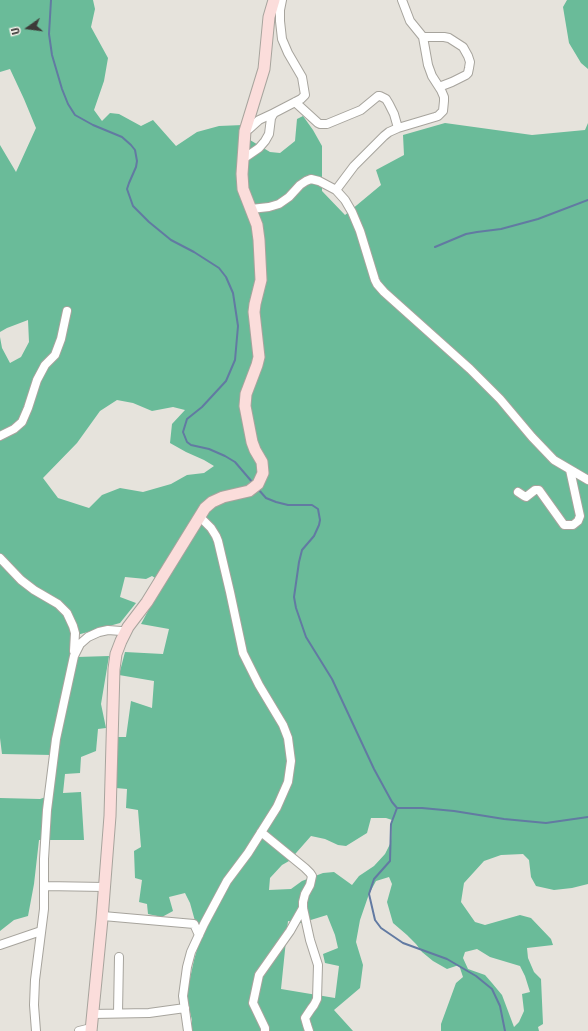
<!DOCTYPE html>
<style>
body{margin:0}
#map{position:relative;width:588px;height:1031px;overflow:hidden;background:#e6e3dc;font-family:"Fira Sans Condensed",sans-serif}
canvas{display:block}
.north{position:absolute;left:8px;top:8px;width:40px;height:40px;-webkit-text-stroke:3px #f3f0e9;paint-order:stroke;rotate:256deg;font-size:11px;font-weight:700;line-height:16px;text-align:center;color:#3c3a38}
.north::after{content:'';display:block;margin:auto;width:14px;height:18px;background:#3c3a38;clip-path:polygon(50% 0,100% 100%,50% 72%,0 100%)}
</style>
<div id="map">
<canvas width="588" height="1031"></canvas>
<div class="north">U</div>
</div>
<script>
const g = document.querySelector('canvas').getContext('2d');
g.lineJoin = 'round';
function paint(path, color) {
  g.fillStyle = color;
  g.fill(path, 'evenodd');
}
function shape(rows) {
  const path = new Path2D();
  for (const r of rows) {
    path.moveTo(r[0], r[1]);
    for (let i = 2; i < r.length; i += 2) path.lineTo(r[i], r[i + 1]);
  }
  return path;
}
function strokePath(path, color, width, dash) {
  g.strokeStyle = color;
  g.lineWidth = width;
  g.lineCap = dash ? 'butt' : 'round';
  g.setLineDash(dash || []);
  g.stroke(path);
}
const forest = shape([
 [0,0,93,0,95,9,91,27,108,58,104,81,94,110,102,121,110,113,119,114,141,126,153,120,176,146,197,132,219,126,243,125,250,140,270,152,280,153,295,141,297,119,303,116,313,130,322,146,322,191,345,215,381,185,376,170,404,155,403,135,445,123,532,135,585,130,588,123,588,884,572,888,554,890,536,886,531,877,529,860,523,854,501,855,484,861,464,883,461,902,475,922,485,925,520,915,531,918,551,939,553,945,527,948,528,958,534,972,541,979,543,1024,538,1027,539,1031,441,1031,441,1024,456,983,463,977,459,965,447,969,433,961,422,952,416,944,407,935,393,923,387,902,392,884,389,877,376,881,369,894,360,920,356,942,363,965,360,988,334,1010,353,1031,191,1031,192,1020,186,997,194,960,200,939,190,903,185,893,169,897,173,911,162,917,148,914,147,904,139,902,142,880,135,878,134,851,141,847,138,810,126,808,127,789,116,788,116,737,126,737,131,701,152,708,154,681,119,675,125,652,163,654,169,629,141,624,163,583,152,576,146,579,125,577,120,597,136,603,120,623,77,635,77,657,109,656,101,704,106,728,98,729,96,751,81,757,80,773,65,774,63,793,81,792,84,840,39,840,34,884,28,916,14,920,0,931,0,798,40,799,49,796,52,755,2,754,0,738,0,337,2,348,10,363,21,357,29,342,28,320,7,328,0,332,0,145,16,172,36,128,24,99,10,69,0,72],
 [117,400,133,403,152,411,173,407,185,410,172,424,170,443,186,452,204,460,214,466,204,473,187,475,171,484,143,492,120,488,102,495,89,508,58,498,43,478,77,443,100,411],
 [371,818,386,818,392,820,391,842,385,854,374,866,359,876,352,885,334,872,323,873,302,881,291,889,269,890,270,878,282,865,289,861,311,836,325,839,338,845,346,846,367,833],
 [327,915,335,935,338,948,323,954,325,963,339,966,335,998,281,989,288,921,301,923],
 [477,949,490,957,520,966,525,976,530,992,522,994,524,1011,519,1022,514,1027,502,995,492,983,485,975,468,969,463,958,465,952],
 [567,0,588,0,588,69,581,63,569,43,563,7]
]);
const stream = shape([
 [51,0,49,34,52,55,62,89,68,104,75,115,93,125,122,137,131,145,135,150,137,161,136,167,129,183,127,189,133,206,149,222,171,240,194,252,219,268,226,277,233,293,238,326,235,360,226,381,202,407,187,419,183,432,187,442,191,445,209,449,225,456,235,462,253,483],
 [435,247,466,234,477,232,501,229,538,219,588,200],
 [258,489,266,498,276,502,288,505,312,505,318,509,320,520,319,525,314,536,302,550,299,562,294,597,296,608,306,637,332,679,374,769,392,802,397,808,422,808,454,811,504,819,546,823,588,817],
 [397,808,391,824,390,861,374,879,369,894,375,920,381,928,403,943,447,959,476,976,492,989,500,1006,505,1031]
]);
const street = shape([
 [423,37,444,37,449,38,463,47,468,56,470,62,469,68,468,73,466,75,452,82,439,87],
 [295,102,318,123,320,124,327,124,361,110,378,96,380,96,386,99,389,104,394,114,398,128],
 [245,131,249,129,259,120,274,113],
 [243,159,259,148,265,141,269,134,271,118,274,113,301,99,305,95,302,77,288,53,282,39,280,21,280,10,282,0],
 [336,190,354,166,384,136,389,132,398,128,435,117,438,116,443,111,444,101,444,97,441,90,432,76,428,65,423,37,410,21,402,0],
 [251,209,269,207,279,204,289,197,300,185,306,181,311,179,319,181,336,190,345,200,352,212,360,231,375,280,377,284,384,292,470,369,500,399,532,437,554,460,588,480],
 [0,436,14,429,22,422,28,408,37,380,45,365,55,355,61,339,67,311],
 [518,492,524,496,526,497,535,490,539,490,564,525,573,525,578,521,580,516,570,470],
 [0,558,21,580,34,590,58,604,67,613,73,626,75,633,74,651],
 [261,832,305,868,310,873,312,876,310,885,305,894,303,902,303,908,310,940,318,965,317,999,314,1005,311,1009,305,1018,307,1025,309,1031],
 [44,886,105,887],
 [103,916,194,924,199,935],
 [0,945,41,931],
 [118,1013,119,957],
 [92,1014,149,1013,185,1008],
 [36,1031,34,1005,35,980,44,909,44,859,47,810,56,739,74,656,80,644,88,637,99,632,108,630,121,631,126,632],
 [79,1031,91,1028],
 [188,1031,183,996,187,967,191,952,204,924,227,881,248,853,277,807,288,782,291,761,288,738,283,725,259,685,243,653,230,592,218,541,216,536,211,528,199,516],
 [265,1031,265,1028,253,1003,259,975,290,931,303,908]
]);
const secondary = shape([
 [91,1031,102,919,110,816,114,669,116,654,121,641,128,627,147,602,205,508,212,502,223,497,249,491,258,484,263,473,262,462,255,450,252,442,245,406,246,394,257,365,259,357,254,312,255,304,261,280,259,240,257,225,243,189,242,174,245,131,264,69,269,17,274,0]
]);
paint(forest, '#6abb99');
strokePath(stream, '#627aa2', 2);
strokePath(street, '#a7a49d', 10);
strokePath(secondary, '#a7a49d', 13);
strokePath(street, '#fff', 8);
strokePath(secondary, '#fbdddb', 11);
</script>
